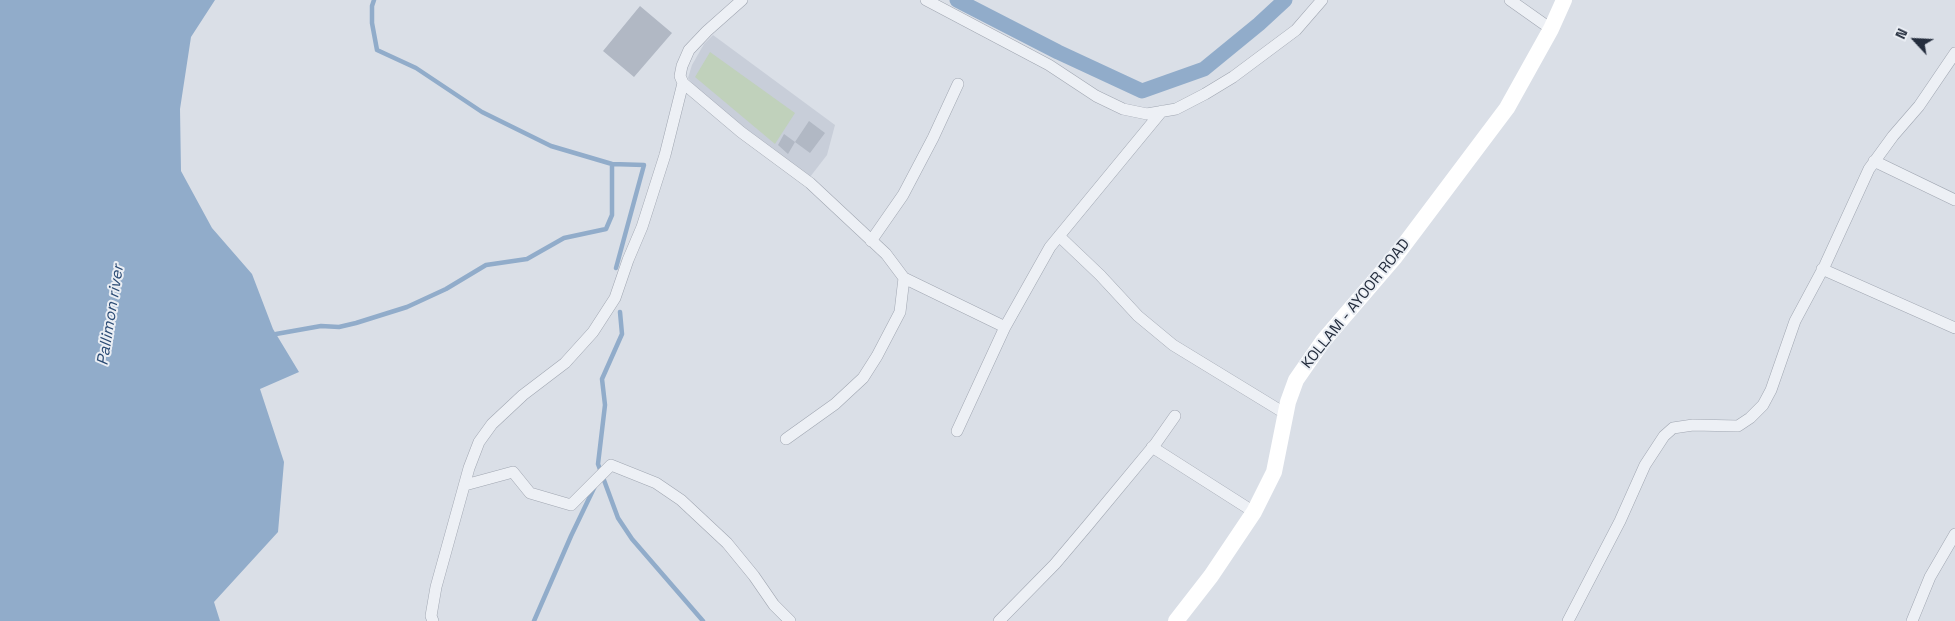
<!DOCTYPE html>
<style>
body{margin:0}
#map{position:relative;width:1955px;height:621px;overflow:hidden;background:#dadfe7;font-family:"Space Grotesk",sans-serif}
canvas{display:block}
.north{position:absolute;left:1890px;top:15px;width:50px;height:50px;-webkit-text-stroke:4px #eaeef4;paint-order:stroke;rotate:295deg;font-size:14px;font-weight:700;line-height:20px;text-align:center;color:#242d3d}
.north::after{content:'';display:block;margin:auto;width:18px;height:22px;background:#242d3d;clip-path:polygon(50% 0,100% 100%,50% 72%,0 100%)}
</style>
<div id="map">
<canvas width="1955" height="621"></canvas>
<div class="north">N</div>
</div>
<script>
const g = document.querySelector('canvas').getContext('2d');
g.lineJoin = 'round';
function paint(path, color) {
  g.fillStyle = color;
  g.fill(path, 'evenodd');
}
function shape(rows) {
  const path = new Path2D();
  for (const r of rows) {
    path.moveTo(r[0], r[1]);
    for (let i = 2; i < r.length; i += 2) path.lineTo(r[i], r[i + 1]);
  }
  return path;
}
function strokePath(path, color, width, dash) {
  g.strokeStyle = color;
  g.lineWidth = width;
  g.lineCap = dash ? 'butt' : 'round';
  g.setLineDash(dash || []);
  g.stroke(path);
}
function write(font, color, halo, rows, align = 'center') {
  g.font = font + ' "Space Grotesk",sans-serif';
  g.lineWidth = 4;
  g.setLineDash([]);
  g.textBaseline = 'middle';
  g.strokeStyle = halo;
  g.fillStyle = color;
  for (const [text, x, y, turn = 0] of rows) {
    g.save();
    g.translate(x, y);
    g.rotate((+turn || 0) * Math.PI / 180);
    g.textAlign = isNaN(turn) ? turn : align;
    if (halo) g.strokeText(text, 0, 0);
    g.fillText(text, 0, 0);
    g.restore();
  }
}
const built = shape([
 [713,35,835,125,827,155,810,177,704,97,688,78,692,65,704,44]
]);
const green = shape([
 [710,52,795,113,775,144,695,77]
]);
const water = shape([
 [0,0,215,0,191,37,180,109,181,171,212,228,252,274,273,329,299,372,260,389,284,462,278,532,214,602,220,621,0,621]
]);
const stream = shape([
 [374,0,372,6,372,23,377,50,416,68,482,112,551,146,612,164,644,165,616,268],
 [620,312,622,334,602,379,605,405,598,464,618,518,632,539,703,621],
 [276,334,321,326,339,327,356,323,407,307,446,289,486,265,527,259,564,238,606,229,612,215,612,164],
 [534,621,571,536,595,486]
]);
const canal = shape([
 [957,0,1058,52,1142,91,1204,69,1259,24,1285,0]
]);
const building = shape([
 [640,6,672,33,634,77,603,51],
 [809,121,825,133,810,153,795,142],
 [784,134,795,142,788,154,778,145]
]);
const minor = shape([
 [742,0,707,31,689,50,682,66,680,76,683,83,741,132,810,183,886,254,904,278,900,312,877,356,863,378,835,404,786,439],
 [926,0,1049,65,1096,96,1123,109,1147,114,1176,109,1205,94,1233,77,1296,30,1322,0],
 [1510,0,1551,29],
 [1874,161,1955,200],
 [1059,236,1100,275,1138,316,1173,345,1286,414],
 [871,241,903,195,933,138,958,84],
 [1822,269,1955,328],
 [904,278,1005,327],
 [957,431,1005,327,1050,247,1162,111],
 [1152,447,1254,512],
 [465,485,513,472,530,493,571,505,611,465,656,483,681,500,727,543,754,576,774,605,790,621],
 [433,621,431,616,436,587,469,468,479,442,492,424,523,395,565,363,593,332,615,298,628,260,642,227,665,155,683,83],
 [999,621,1055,564,1088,525,1156,443,1175,416],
 [1568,621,1620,521,1645,465,1664,436,1673,428,1693,425,1738,426,1750,418,1763,405,1771,390,1795,321,1825,265,1869,169,1893,136,1919,106,1955,53],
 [1912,621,1930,577,1955,534]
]);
const secondary = shape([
 [1176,621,1211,576,1254,512,1274,472,1288,402,1296,380,1323,341,1395,257,1507,108,1551,29,1564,0]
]);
const streetNames = [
 ["KOLLAM - AYOOR ROAD",1356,304,-51]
];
const waterNames = [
 ["Pallimon river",111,315,-81]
];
paint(built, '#c8ced9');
paint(green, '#c0d1bb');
paint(water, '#91acca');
strokePath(stream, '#91acca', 4.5);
strokePath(canal, '#91acca', 15);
paint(building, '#b1b8c4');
strokePath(minor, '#a0a6b1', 12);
strokePath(minor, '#edf0f5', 11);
strokePath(secondary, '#fff', 16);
write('15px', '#242d3d', '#eaeef4', streetNames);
write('italic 16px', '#2b4b74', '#eaeef4', waterNames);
</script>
